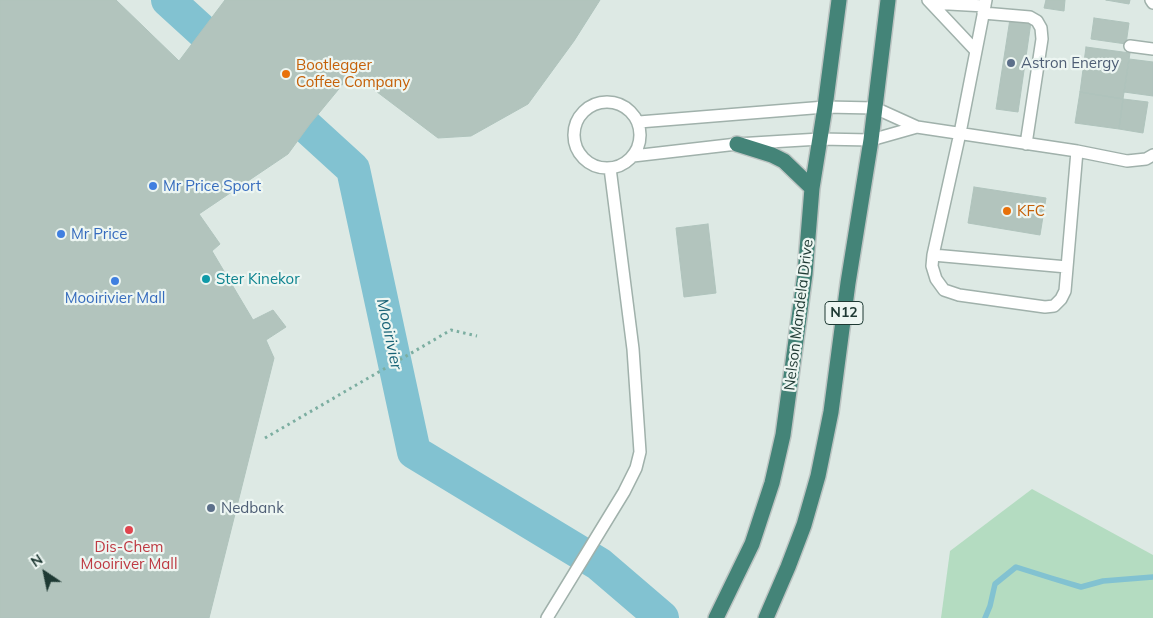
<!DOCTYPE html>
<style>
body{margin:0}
#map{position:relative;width:1153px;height:618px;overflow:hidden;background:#dde9e4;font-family:Mulish,sans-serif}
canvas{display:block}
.north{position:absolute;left:20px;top:548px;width:50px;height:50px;-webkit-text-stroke:4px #edf6f2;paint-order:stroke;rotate:326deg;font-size:14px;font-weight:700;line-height:20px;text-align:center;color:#1e3933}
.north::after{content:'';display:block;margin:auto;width:18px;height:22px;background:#1e3933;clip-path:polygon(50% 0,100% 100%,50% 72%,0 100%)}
</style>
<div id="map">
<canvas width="1153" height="618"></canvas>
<div class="north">N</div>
</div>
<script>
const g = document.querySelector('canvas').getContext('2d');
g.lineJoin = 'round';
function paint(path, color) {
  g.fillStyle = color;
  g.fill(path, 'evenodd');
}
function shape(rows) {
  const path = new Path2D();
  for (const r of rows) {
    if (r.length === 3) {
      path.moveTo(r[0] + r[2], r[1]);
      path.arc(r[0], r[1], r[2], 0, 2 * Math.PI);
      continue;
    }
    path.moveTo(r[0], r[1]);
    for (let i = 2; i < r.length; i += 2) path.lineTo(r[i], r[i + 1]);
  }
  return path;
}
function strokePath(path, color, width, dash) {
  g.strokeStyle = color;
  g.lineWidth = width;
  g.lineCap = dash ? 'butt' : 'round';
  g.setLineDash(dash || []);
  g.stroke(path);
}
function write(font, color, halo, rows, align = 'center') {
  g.font = font + ' Mulish,sans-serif';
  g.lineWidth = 4.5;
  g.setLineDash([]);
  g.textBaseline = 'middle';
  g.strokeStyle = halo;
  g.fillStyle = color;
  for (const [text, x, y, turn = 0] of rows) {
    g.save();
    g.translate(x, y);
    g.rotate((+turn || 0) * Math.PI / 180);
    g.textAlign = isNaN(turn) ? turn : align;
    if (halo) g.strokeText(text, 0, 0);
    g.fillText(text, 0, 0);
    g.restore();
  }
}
const green = shape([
 [1032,489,1153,555,1153,618,941,618,950,551]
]);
const stream = shape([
 [985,618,990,606,995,584,1016,567,1051,578,1081,587,1103,581,1153,577]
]);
const river = shape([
 [168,0,236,62],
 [273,96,353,169,414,452,599,564,662,618]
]);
const building = shape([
 [0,0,116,0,179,61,225,0,600,0,574,41,528,104,471,136,438,138,352,73,310,124,288,154,199,214,220,244,212,251,253,320,273,310,286,327,266,340,274,358,209,618,0,618,0,0],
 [1046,0,1065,0,1064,11,1044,8,1046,0],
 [1106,0,1130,0,1129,4,1106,0],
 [1094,18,1129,23,1126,44,1091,39,1094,18],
 [1010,19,1031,22,1018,112,996,109,1010,19],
 [1086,47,1130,53,1123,99,1080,92,1086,47],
 [1129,59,1153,62,1153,96,1124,92,1129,59],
 [1080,92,1123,99,1119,129,1075,123,1080,92],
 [1123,99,1148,102,1143,133,1119,129,1123,99],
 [974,187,1046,198,1040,235,968,223,974,187],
 [708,224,716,293,684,297,676,228,708,224]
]);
const path = shape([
 [265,438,451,330,477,336]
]);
const service = shape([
 [928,0,976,51],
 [986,0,960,133,933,255,932,266,936,279,944,290,959,295,1045,307,1054,306,1061,299,1065,291,1077,151],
 [1151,0,1153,3],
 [931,3,985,6],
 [983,13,1030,17,1037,21,1041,28,1042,39,1026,144],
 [1130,46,1153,49],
 [607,135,33],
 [639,122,825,107,875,108,917,127,1077,151,1127,161,1146,159,1153,155],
 [633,156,737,144,786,141,820,139,871,140,917,127],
 [933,255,1067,267],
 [547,618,624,492,636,468,640,452,633,349,610,168]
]);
const trunk = shape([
 [737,144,772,155,784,161,812,188],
 [716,618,752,544,772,483,783,435,805,274,812,188,825,107,839,0],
 [766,618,788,567,804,525,818,476,831,412,848,283,871,140,888,0]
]);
const markers = [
 [1011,63,5,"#5c6f8a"],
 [286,74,5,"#e8710a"],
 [153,186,5,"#3f7fe0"],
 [1007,211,5,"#e8710a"],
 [61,234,5,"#3f7fe0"],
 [206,279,5,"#0f9aa8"],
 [115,281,5,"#3f7fe0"],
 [211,508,5,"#5c6f8a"],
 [129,530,5,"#e0444e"]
];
const shields = [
 [844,313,38]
];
const shieldNames = [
 ["N12",844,313]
];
const serviceNames = [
 ["Astron Energy",1021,63],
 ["Nedbank",221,508]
];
const foodNames = [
 ["Bootlegger",296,65],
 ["Coffee Company",296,82],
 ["KFC",1017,211]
];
const shopNames = [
 ["Mr Price Sport",163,186],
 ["Mr Price",71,234],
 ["Mooirivier Mall",115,298,"center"]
];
const cultureNames = [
 ["Ster Kinekor",216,279]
];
const streetNames = [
 ["Nelson Mandela Drive",799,315,-83]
];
const healthNames = [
 ["Dis-Chem",129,547],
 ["Mooiriver Mall",129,564]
];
const waterNames = [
 ["Mooirivier",389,334,78]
];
paint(green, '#b4dcc1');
strokePath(stream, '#82c2d1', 5.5);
strokePath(river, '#82c2d1', 34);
paint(building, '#b2c4bd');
strokePath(building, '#afc3bc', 1);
strokePath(service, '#a0b1ab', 14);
strokePath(trunk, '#bcc4c2', 18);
strokePath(path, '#7caea1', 3, [2.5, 4]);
strokePath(service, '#fff', 11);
strokePath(trunk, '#448478', 15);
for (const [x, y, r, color] of markers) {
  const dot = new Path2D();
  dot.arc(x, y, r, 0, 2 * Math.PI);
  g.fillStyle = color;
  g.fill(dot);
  strokePath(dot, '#edf6f2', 2);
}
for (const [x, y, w] of shields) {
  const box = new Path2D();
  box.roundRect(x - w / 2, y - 11.5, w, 23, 4);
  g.fillStyle = '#edf6f2';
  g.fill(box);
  strokePath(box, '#1e3933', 1);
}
write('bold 14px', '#1e3933', null, shieldNames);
write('15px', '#4e5e75', '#edf6f2', serviceNames, 'left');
write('15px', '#c56008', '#edf6f2', foodNames, 'left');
write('15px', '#366cbe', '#edf6f2', shopNames, 'left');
write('15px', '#0d838f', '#edf6f2', cultureNames, 'left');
write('15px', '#1e3933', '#edf6f2', streetNames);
write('15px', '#be3a42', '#edf6f2', healthNames);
write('italic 16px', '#176276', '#edf6f2', waterNames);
</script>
